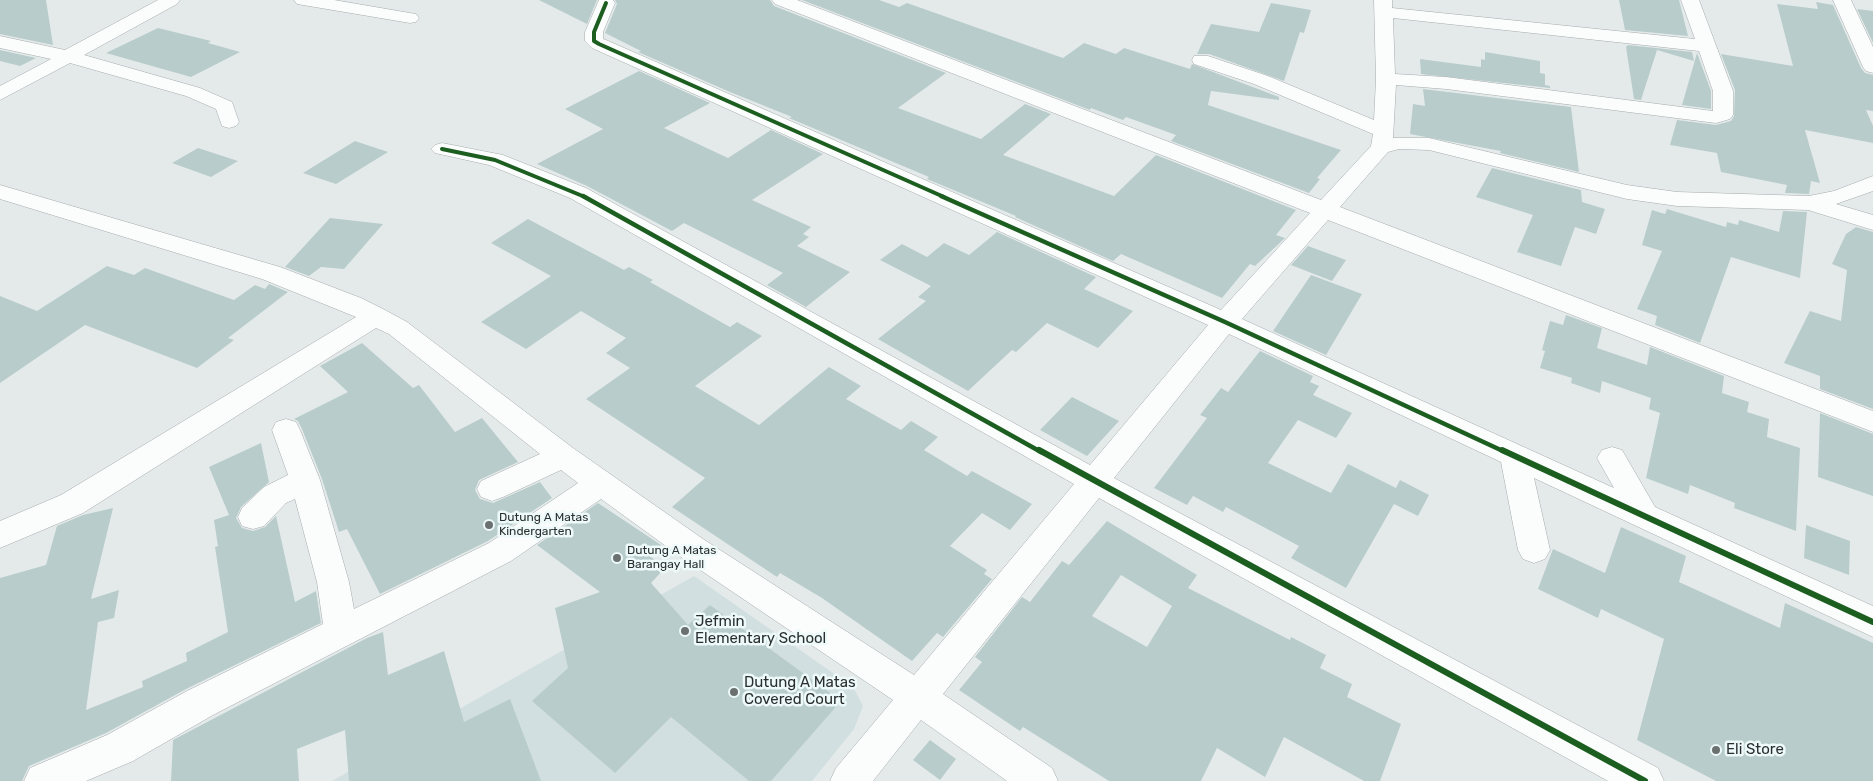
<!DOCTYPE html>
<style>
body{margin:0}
canvas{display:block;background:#e4eaea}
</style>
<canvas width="1873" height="781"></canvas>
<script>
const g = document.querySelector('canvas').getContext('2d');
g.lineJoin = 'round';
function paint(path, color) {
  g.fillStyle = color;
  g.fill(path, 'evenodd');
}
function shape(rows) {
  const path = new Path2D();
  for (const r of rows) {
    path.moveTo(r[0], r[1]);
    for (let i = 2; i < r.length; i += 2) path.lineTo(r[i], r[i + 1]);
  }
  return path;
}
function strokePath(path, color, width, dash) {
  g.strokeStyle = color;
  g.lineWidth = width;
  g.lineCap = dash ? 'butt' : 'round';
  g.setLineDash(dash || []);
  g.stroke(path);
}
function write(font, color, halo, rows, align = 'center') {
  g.font = font + ' Rubik,sans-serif';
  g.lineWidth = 5;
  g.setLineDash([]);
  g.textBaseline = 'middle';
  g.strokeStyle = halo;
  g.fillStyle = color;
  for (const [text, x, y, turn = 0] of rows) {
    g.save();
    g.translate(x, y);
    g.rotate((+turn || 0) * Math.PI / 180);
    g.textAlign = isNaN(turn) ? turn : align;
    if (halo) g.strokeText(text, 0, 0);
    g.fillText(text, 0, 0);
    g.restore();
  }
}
const built = shape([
 [694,576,853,687,863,706,854,729,812,781,332,781]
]);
const building = shape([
 [0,0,46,0,53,45,0,34],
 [539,0,597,0,587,24],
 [615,0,770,0,774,6,946,73,898,108,981,139,1025,104,1051,114,1003,155,1114,196,1156,155,1296,210,1276,235,1285,238,1255,266,1250,264,1222,298,1121,254,1113,261,1015,217,1016,216,927,179,929,177,789,118,792,117,730,92,638,52,641,51,605,33,617,4],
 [802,0,879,0,899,7,907,3,1063,58,1084,43,1116,54,1124,48,1190,69,1192,64,1279,97,1279,100,1211,91,1208,105,1341,150,1317,178,1320,179,1309,193,1171,141,1176,135,1126,117,1123,120,1091,108,1090,110],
 [1619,0,1679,0,1688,36,1625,30],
 [1816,2,1833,5,1861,68,1865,73,1873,75,1873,111,1866,110,1873,126,1873,143,1805,130,1820,183,1811,181,1809,194,1785,193,1787,185,1721,172,1717,153,1670,145,1677,120,1716,125,1731,121,1734,116,1735,90,1721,54,1793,66,1777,4,1818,9],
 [1271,3,1311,10,1304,33,1300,32,1284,81,1209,54,1197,54,1211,24,1259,32],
 [1857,9,1873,11,1873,43],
 [158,28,211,41,208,43,240,52,191,77,106,53],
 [1628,45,1692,52,1694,61,1657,50,1641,100,1634,99,1626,47],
 [0,50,36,58,20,66,0,61],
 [1485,52,1540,61,1540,73,1545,74,1545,85,1550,86,1550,88,1421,74,1420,59,1481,67,1481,59,1485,60],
 [1697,53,1711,91,1711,109,1682,105],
 [639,71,710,103,664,128,728,158,771,130,823,154,752,200,811,227,803,234,809,237,797,246,850,272,806,307,767,285,783,273,684,223,672,231,587,186,537,164,603,129,565,109],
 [1423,89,1571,107,1579,172,1500,153,1501,151,1410,134,1413,104,1425,106],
 [355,141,388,152,336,184,303,173],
 [198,148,238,161,211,177,172,163],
 [1492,168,1581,190,1582,202,1605,209,1596,234,1575,227,1561,266,1517,252,1533,215,1476,197],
 [1667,209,1726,227,1727,222,1738,225,1739,220,1779,232,1783,211,1807,212,1800,278,1731,257,1700,343,1655,325,1657,316,1637,309,1662,251,1642,245,1652,210,1665,214],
 [330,218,383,224,344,269,321,267,309,276,285,267],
 [528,219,624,270,629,267,653,280,650,282,730,327,737,322,762,336,695,386,759,425,829,367,861,386,846,399,901,430,911,421,938,437,924,450,967,476,972,471,1032,504,1010,530,982,513,950,546,987,570,984,574,992,579,943,637,937,633,912,661,822,598,780,573,777,577,672,507,705,478,586,399,630,368,606,353,626,338,581,311,526,349,481,322,551,276,491,243],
 [1856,227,1873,232,1873,409,1820,389,1820,376,1784,363,1810,311,1841,321,1847,270,1832,264,1846,234],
 [997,232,1096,277,1084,289,1133,311,1098,348,1047,323,1016,352,1012,350,968,391,878,339,926,301,918,297,931,286,880,260,902,244,927,257,944,243,969,255],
 [1308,246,1346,260,1332,281,1291,265],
 [107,266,134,275,145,268,234,300,255,285,265,289,269,284,288,292,228,338,234,340,197,368,85,325,0,383,0,296,37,311],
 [1311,275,1362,294,1326,355,1273,331],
 [1566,315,1602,328,1597,348,1647,365,1650,347,1724,376,1722,393,1749,402,1747,412,1769,419,1767,437,1800,448,1796,531,1734,508,1735,503,1690,485,1688,494,1646,478,1660,413,1649,409,1651,398,1602,381,1600,393,1571,383,1572,378,1540,368,1545,351,1542,350,1550,321,1563,325],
 [362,343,413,388,419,385,455,432,482,418,518,462,479,480,475,490,480,499,493,503,540,482,552,498,488,541,380,594,347,529,339,532,322,479,302,429,298,421,294,419,348,392,320,366],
 [1260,351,1313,376,1310,382,1319,386,1313,395,1352,413,1336,438,1298,420,1268,463,1331,493,1348,464,1396,488,1400,480,1429,495,1418,516,1394,504,1346,588,1291,558,1299,546,1226,507,1223,512,1193,496,1187,505,1154,488,1207,418,1200,415,1221,388,1228,392],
 [1072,397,1119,421,1087,456,1040,430],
 [1820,413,1873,434,1873,496,1818,477],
 [261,443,269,482,241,507,236,518,242,528,253,531,265,527,276,516,295,602,316,591,321,623,186,689,106,733,29,766,22,781,0,781,0,578,46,565,57,526,83,515,113,508,91,599,119,590,114,618,98,622,86,710,143,687,142,681,187,661,186,653,228,632,215,547,218,546,214,520,229,515,209,467],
 [598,503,661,545,649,556,666,567,651,583,688,625,710,605,841,701,771,781,749,781,671,717,615,773,532,701,568,668,555,608,600,592,537,545],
 [1107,521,1197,575,1188,588,1290,640,1291,637,1326,655,1320,668,1352,684,1347,697,1401,724,1380,781,1364,781,1284,737,1265,777,1217,748,1201,781,1109,781,1023,727,1020,731,959,690,982,662,975,657,1022,597,1030,602,1062,561,1069,565],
 [1121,575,1172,606,1147,647,1092,616],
 [1806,525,1850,541,1849,575,1804,558],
 [1621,527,1686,556,1679,582,1780,628,1785,603,1873,643,1873,781,1716,781,1637,740,1664,639,1601,609,1598,618,1538,589,1553,549,1605,573],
 [383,632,388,675,444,651,464,722,510,699,541,781,349,781,345,730,297,749,299,781,171,781,173,740,367,638],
 [930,740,956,759,940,780,913,760]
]);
const minor = shape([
 [158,0,180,0,177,4,84,55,200,88,232,102,239,122,236,126,229,128,222,126,216,109,186,96,70,63,0,100,0,86,51,59,0,48,0,36,65,50,158,0],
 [294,0,334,0,410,13,416,14,419,18,416,22,410,23,303,5,297,4,294,0],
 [599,0,613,0,615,3,603,32,603,39,606,40,1221,310,1310,213,775,4,772,0,797,0,1321,200,1371,146,1373,134,1254,84,1194,64,1192,60,1194,56,1208,56,1268,76,1374,120,1376,79,1374,0,1392,0,1392,8,1695,39,1681,0,1699,0,1733,91,1733,115,1730,119,1716,123,1446,89,1396,85,1393,138,1429,138,1627,185,1677,192,1809,196,1834,191,1873,176,1873,191,1836,204,1873,215,1873,230,1808,210,1677,206,1627,199,1429,150,1399,149,1388,152,1340,207,1873,411,1873,432,1328,220,1242,319,1614,488,1597,458,1602,450,1612,447,1622,450,1655,507,1873,606,1873,637,1534,478,1550,550,1545,559,1534,563,1523,559,1518,550,1501,462,1229,334,1114,478,1658,768,1664,781,1608,781,1099,498,943,694,1052,768,1058,781,1007,781,921,720,873,781,830,781,836,768,893,700,681,557,601,499,511,561,213,715,133,761,86,781,24,781,30,768,107,735,187,691,323,624,317,582,295,499,286,503,264,526,253,529,242,526,238,517,242,508,264,487,288,475,272,430,276,422,286,419,296,422,300,430,320,480,349,582,354,609,489,543,578,483,561,470,503,497,492,501,481,497,477,489,481,481,540,454,389,334,376,328,83,513,0,548,0,521,61,495,356,317,262,279,0,199,0,185,280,267,361,298,385,310,407,322,573,448,703,539,914,675,1074,484,570,198,489,165,435,153,431,149,435,145,442,143,503,155,586,188,1090,465,1208,325,592,48,585,41,585,32,599,0],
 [1393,18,1699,51,1713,91,1713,111,1446,77,1395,74,1393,18],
 [1833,0,1851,0,1873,47,1873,73,1866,71,1863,67,1833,0]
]);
const cyclewayFar2 = shape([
 [606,3,594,32,594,41,599,44,944,197],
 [442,149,495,160,585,197]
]);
const cyclewayFar1 = shape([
 [583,196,1041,452],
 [941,196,1225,322,1505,452]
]);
const cycleway = shape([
 [1039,450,1645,781],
 [1502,450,1873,622]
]);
const markers = [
 [489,525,5,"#6b7070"],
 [617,558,5,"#6b7070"],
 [685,631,5,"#6b7070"],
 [734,692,5,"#6b7070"],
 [1716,750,5,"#6b7070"]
];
const poiNames = [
 ["Dutung A Matas",499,518],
 ["Kindergarten",499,532],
 ["Dutung A Matas",627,551],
 ["Barangay Hall",627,565]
];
const nearPoinames = [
 ["Jefmin",695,622],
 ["Elementary School",695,639],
 ["Dutung A Matas",744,683],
 ["Covered Court",744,700],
 ["Eli Store",1726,750]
];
paint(built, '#d1dfe0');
paint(building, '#b9cccc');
strokePath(minor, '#a6abab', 1);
paint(minor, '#fbfcfc');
strokePath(cyclewayFar2, '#1b5e20', 4);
strokePath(cyclewayFar1, '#1b5e20', 4.5);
strokePath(cycleway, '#1b5e20', 6);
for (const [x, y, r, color] of markers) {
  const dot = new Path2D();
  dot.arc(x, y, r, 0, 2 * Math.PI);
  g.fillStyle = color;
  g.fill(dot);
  strokePath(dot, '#eefafa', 2);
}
write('12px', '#2a2e2e', '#eefafa', poiNames, 'left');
write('15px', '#2a2e2e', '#eefafa', nearPoinames, 'left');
</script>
